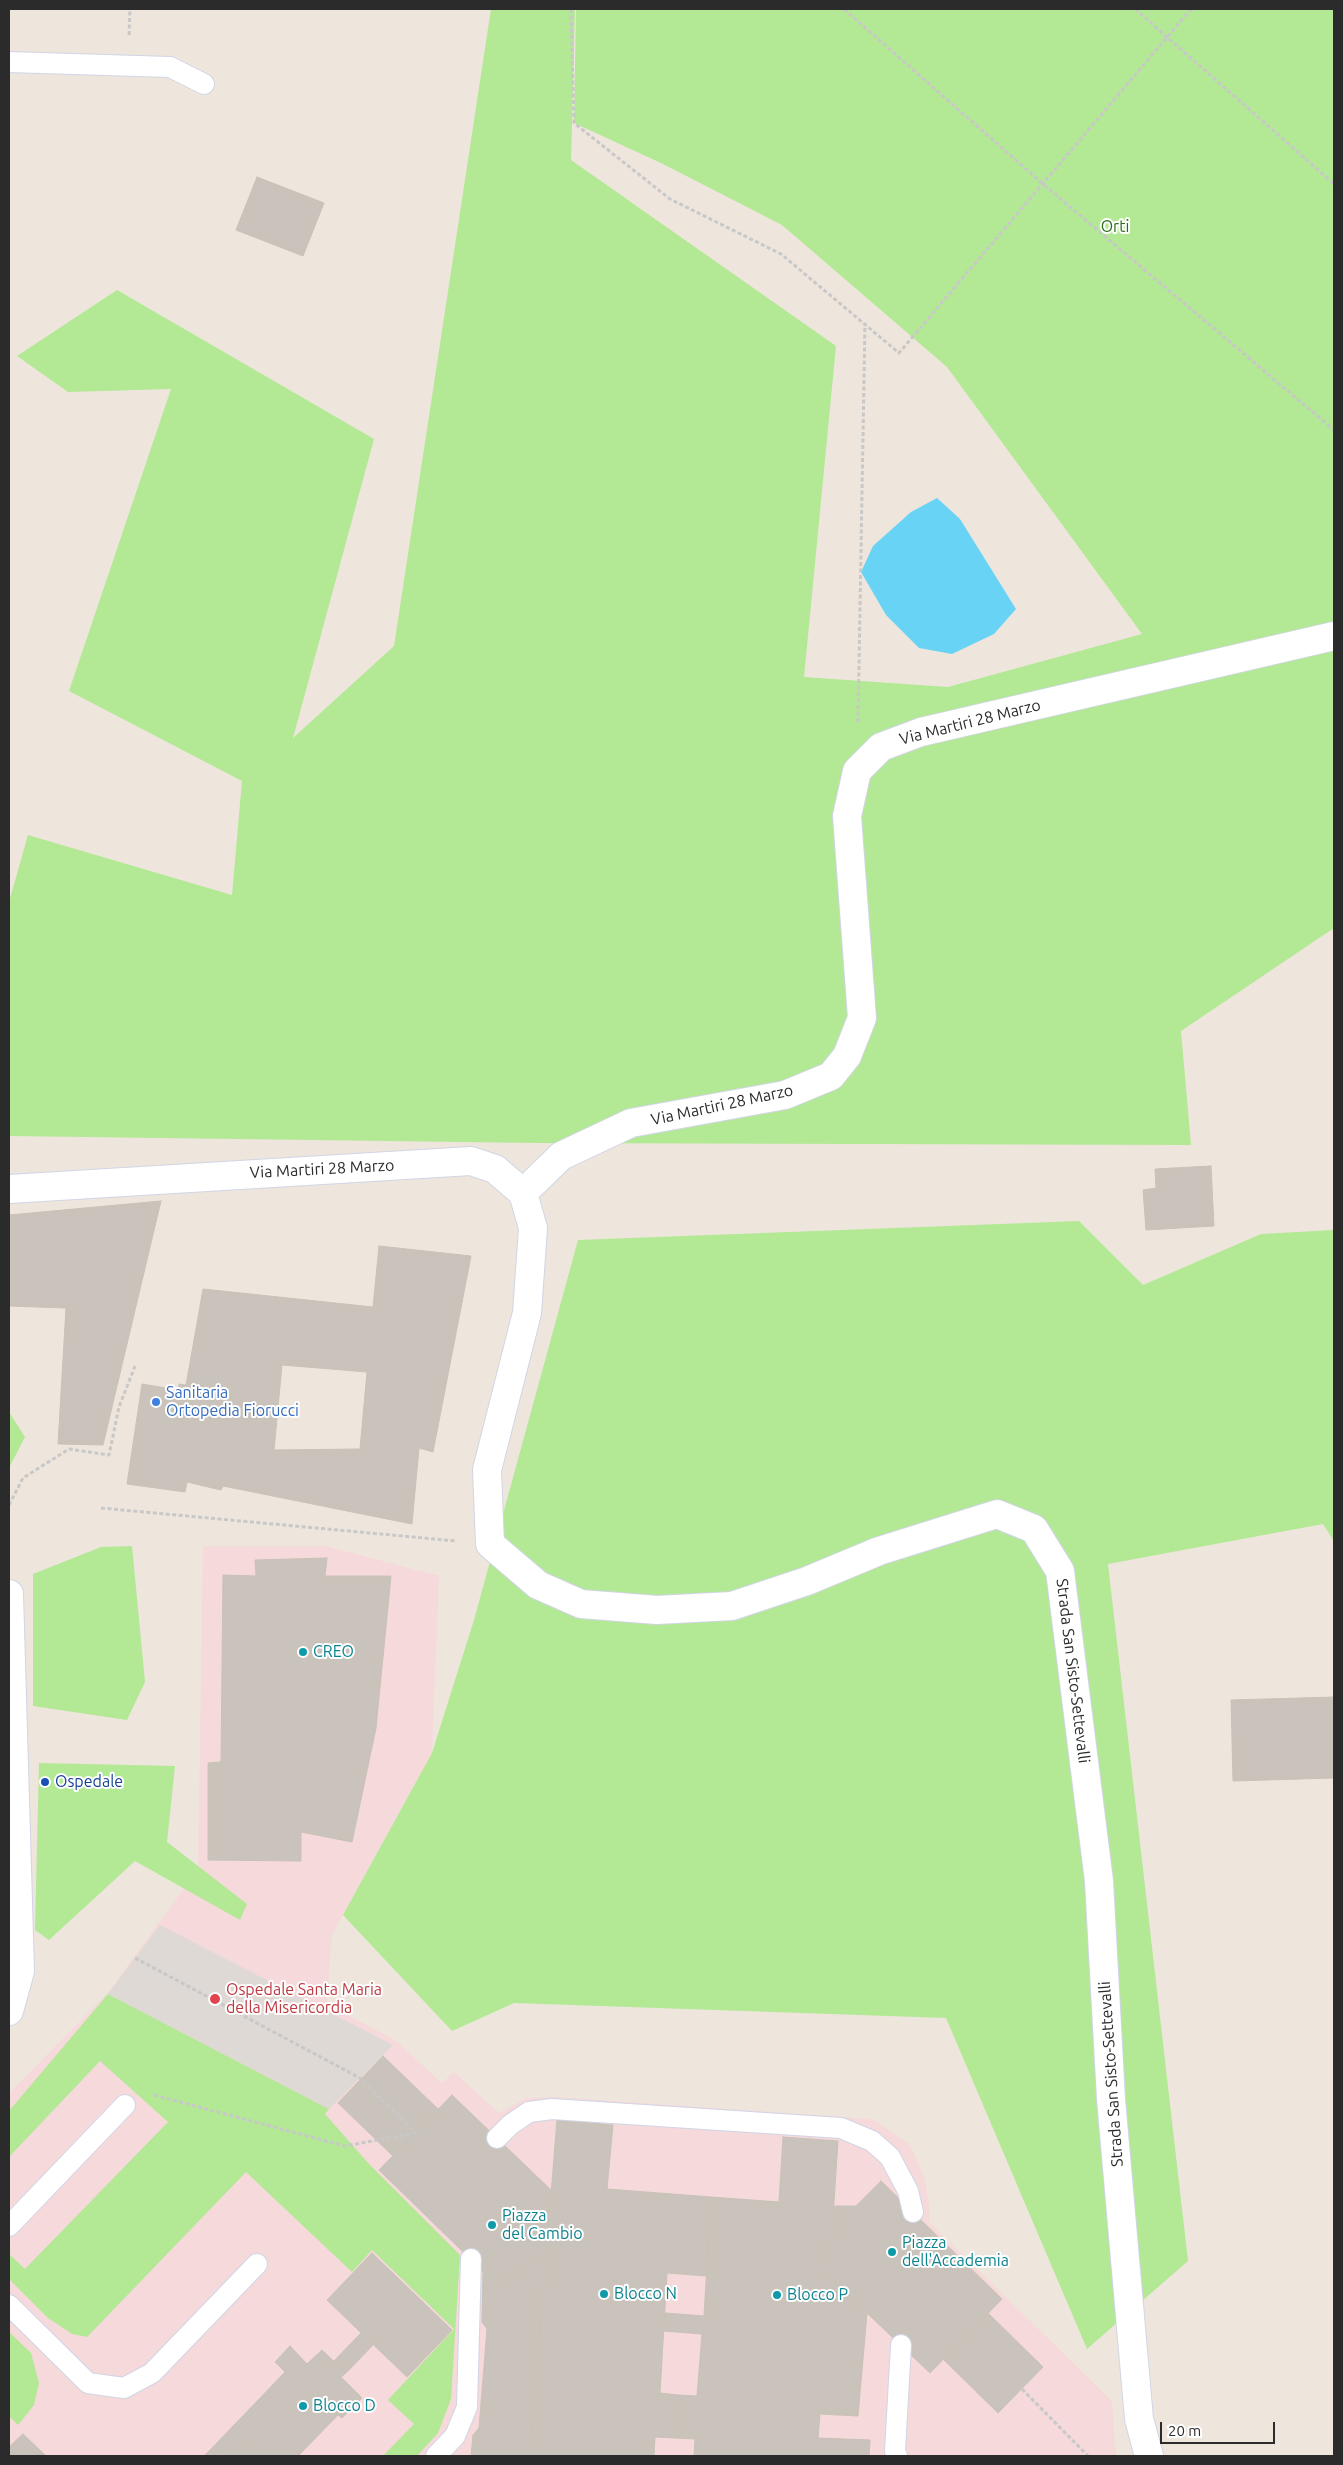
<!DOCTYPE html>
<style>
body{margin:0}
#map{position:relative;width:1343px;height:2465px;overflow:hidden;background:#eee6dc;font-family:Ubuntu,sans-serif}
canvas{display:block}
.frame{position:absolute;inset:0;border:10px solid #2b2b2b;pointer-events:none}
.scale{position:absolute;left:1160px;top:2422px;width:115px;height:22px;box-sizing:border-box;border:2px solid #2b2b2b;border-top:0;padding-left:6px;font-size:15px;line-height:18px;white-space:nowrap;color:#2b2b2b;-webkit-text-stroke:4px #fff;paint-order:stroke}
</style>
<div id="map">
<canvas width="1343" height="2465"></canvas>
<div class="frame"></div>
<div class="scale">20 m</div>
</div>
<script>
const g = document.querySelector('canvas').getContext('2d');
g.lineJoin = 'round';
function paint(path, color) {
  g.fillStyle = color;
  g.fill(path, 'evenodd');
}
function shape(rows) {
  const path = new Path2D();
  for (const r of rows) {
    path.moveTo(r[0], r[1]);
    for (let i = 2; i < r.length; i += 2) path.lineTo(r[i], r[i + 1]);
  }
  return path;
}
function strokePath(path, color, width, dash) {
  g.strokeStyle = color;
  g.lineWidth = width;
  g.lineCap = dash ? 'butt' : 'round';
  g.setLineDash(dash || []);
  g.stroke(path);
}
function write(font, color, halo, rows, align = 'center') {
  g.font = font + ' Ubuntu,sans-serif';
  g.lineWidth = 4;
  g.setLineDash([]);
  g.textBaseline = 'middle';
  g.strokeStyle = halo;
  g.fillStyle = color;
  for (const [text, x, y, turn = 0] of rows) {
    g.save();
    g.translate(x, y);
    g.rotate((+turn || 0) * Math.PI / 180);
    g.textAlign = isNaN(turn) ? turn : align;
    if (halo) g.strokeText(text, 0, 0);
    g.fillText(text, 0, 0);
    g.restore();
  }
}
const medical = shape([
 [203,1546,326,1546,439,1576,432,1753,332,1935,327,2004,395,2040,442,2083,454,2072,499,2113,527,2098,554,2097,873,2119,910,2145,924,2176,930,2208,929,2222,1112,2401,1116,2456,9,2456,9,2093,107,1994,198,1869]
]);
const green = shape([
 [491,9,575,9,571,160,836,346,804,677,948,687,1142,634,947,367,782,225,663,164,574,123,576,9,1334,9,1334,928,1181,1031,1191,1145,537,1143,9,1136,9,902,28,835,232,895,242,781,69,691,171,389,68,392,17,356,117,290,374,439,293,738,394,646],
 [1079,1221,1143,1285,1261,1234,1334,1230,1334,1541,1323,1524,1108,1564,1188,2261,1087,2349,946,2018,514,2003,452,2031,343,1915,432,1753,474,1620,578,1240],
 [9,1412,25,1437,9,1468],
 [132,1546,145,1682,127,1720,33,1706,33,1574,101,1547],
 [39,1763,175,1766,167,1842,247,1904,240,1920,135,1861,49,1940,35,1930],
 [108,1994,329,2109,325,2114,369,2164,460,2255,451,2399,438,2433,417,2456,383,2456,414,2424,388,2400,454,2329,372,2250,352,2272,246,2172,87,2337,72,2334,48,2318,9,2279,10,2255,25,2269,168,2122,100,2061,9,2157,9,2111],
 [9,2332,31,2353,39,2383,34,2405,18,2425,9,2416]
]);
const plaza = shape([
 [160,1925,393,2045,329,2109,108,1994]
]);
const water = shape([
 [937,498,960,519,1016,609,994,634,952,654,919,648,886,615,861,572,873,546,911,512]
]);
const building = shape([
 [257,177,324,203,303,256,236,230,257,177],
 [1211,1166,1214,1226,1146,1230,1143,1190,1156,1188,1155,1169,1211,1166],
 [161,1201,103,1445,58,1444,66,1308,9,1306,9,1215,161,1201],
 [379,1246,471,1256,433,1452,419,1448,412,1524,223,1486,221,1490,187,1482,185,1492,127,1484,142,1384,178,1390,179,1384,186,1385,203,1289,373,1307,379,1246],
 [282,1365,367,1372,360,1449,274,1450,282,1365],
 [327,1558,325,1576,391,1576,376,1728,352,1842,301,1832,301,1861,208,1860,208,1763,221,1762,223,1575,256,1576,255,1560,327,1558],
 [1334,1697,1334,1778,1233,1781,1231,1700,1334,1697],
 [383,2056,438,2109,393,2156,338,2103,383,2056],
 [452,2095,551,2190,545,2264,527,2262,501,2289,379,2170,452,2095],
 [557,2120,613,2125,607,2189,711,2197,706,2276,667,2273,660,2393,678,2395,675,2438,655,2437,654,2456,530,2456,557,2120],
 [783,2137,838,2141,829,2277,867,2313,858,2416,820,2414,818,2438,870,2440,869,2456,694,2456,695,2439,675,2438,678,2395,697,2396,702,2334,664,2331,665,2313,704,2316,711,2197,779,2202,783,2137],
 [881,2181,1002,2299,930,2373,829,2277,834,2206,856,2206,881,2181],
 [372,2253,452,2330,407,2377,327,2300,372,2253],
 [527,2262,545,2264,530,2456,471,2456,473,2435,479,2428,487,2329,482,2322,483,2271,501,2289,527,2262],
 [988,2313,1043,2367,998,2413,943,2359,988,2313],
 [361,2333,373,2345,346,2373,334,2361,361,2333],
 [290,2346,307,2364,322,2350,346,2373,341,2377,362,2398,342,2418,338,2415,298,2456,262,2456,250,2444,238,2456,223,2456,213,2447,285,2372,275,2362,290,2346],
 [23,2434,46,2456,9,2456,9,2447,23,2434],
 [250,2444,262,2456,238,2456,250,2444],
 [213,2447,223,2456,204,2456,213,2447]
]);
const path = shape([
 [571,9,574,123,670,199,781,254,899,353,1191,9],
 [844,9,1043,184,1334,430],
 [1135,9,1334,184],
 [129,35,130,9],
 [858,722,865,323],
 [9,1505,23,1478,69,1449,109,1455,119,1407,135,1366],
 [101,1508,456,1541],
 [135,1958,360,2078,416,2133],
 [154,2095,345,2146,416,2133],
 [1022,2389,1088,2456]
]);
const service = shape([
 [9,62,170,67,204,84],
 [497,2138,510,2125,529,2112,552,2109,841,2128,872,2141,890,2157,908,2191,913,2212],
 [9,2226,125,2105],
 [9,2305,88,2383,124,2388,152,2373,257,2264],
 [436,2456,455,2436,467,2407,471,2259],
 [897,2456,895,2451,901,2345]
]);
const minor = shape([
 [9,1189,471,1161,495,1169,523,1193],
 [523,1193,533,1228,527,1313,487,1470,490,1544,538,1585,581,1604,657,1610,732,1606,807,1581,879,1551,997,1514,1034,1529,1060,1571,1099,1881,1111,2099,1139,2419,1149,2456],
 [523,1193,561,1156,631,1123,785,1095,831,1076,847,1056,862,1018,847,816,857,771,881,747,921,732,1334,636],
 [9,1594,20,1971,9,2011]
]);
const markers = [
 [156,1402,5,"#3f7fe0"],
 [303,1652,5,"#0f9aa8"],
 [45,1782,5,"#1a4fb4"],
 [215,1999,6,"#e0444e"],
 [492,2225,5,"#0f9aa8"],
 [892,2252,5,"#0f9aa8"],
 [604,2294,5,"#0f9aa8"],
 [777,2295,5,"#0f9aa8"],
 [303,2406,5,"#0f9aa8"]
];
const parkNames = [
 ["Orti",1115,227]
];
const streetNames = [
 ["Via Martiri 28 Marzo",970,722,-14],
 ["Via Martiri 28 Marzo",722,1105,-12],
 ["Via Martiri 28 Marzo",322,1169,-3],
 ["Strada San Sisto-Settevalli",1073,1671,83],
 ["Strada San Sisto-Settevalli",1111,2074,-94]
];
const shopNames = [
 ["Sanitaria",166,1393],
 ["Ortopedia Fiorucci",166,1411]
];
const cultureNames = [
 ["CREO",313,1652],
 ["Piazza",502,2216],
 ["del Cambio",502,2234],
 ["Piazza",902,2243],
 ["dell'Accademia",902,2261],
 ["Blocco N",614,2294],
 ["Blocco P",787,2295],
 ["Blocco D",313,2406]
];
const transitNames = [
 ["Ospedale",55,1782]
];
const healthNames = [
 ["Ospedale Santa Maria",226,1990],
 ["della Misericordia",226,2008]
];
paint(medical, '#f5d9db');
paint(green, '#b3e895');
paint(plaza, '#ded9d4');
paint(water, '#69d3f6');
paint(building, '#c9c3bc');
strokePath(building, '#c9c2b6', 1);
strokePath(service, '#d1d5e5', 22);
strokePath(minor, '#d1d5e5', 30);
strokePath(path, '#c8c8c8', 3, [4, 2.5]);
strokePath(service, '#fff', 20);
strokePath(minor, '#fff', 28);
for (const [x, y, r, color] of markers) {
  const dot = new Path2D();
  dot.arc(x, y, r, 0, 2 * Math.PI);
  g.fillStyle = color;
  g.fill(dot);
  strokePath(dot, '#fff', 2);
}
write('16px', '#296e16', '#fff', parkNames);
write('16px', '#2b2b2b', '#fff', streetNames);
write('16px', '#366cbe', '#fff', shopNames, 'left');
write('16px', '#0d838f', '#fff', cultureNames, 'left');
write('16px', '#164399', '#fff', transitNames, 'left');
write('16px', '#be3a42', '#fff', healthNames, 'left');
</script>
